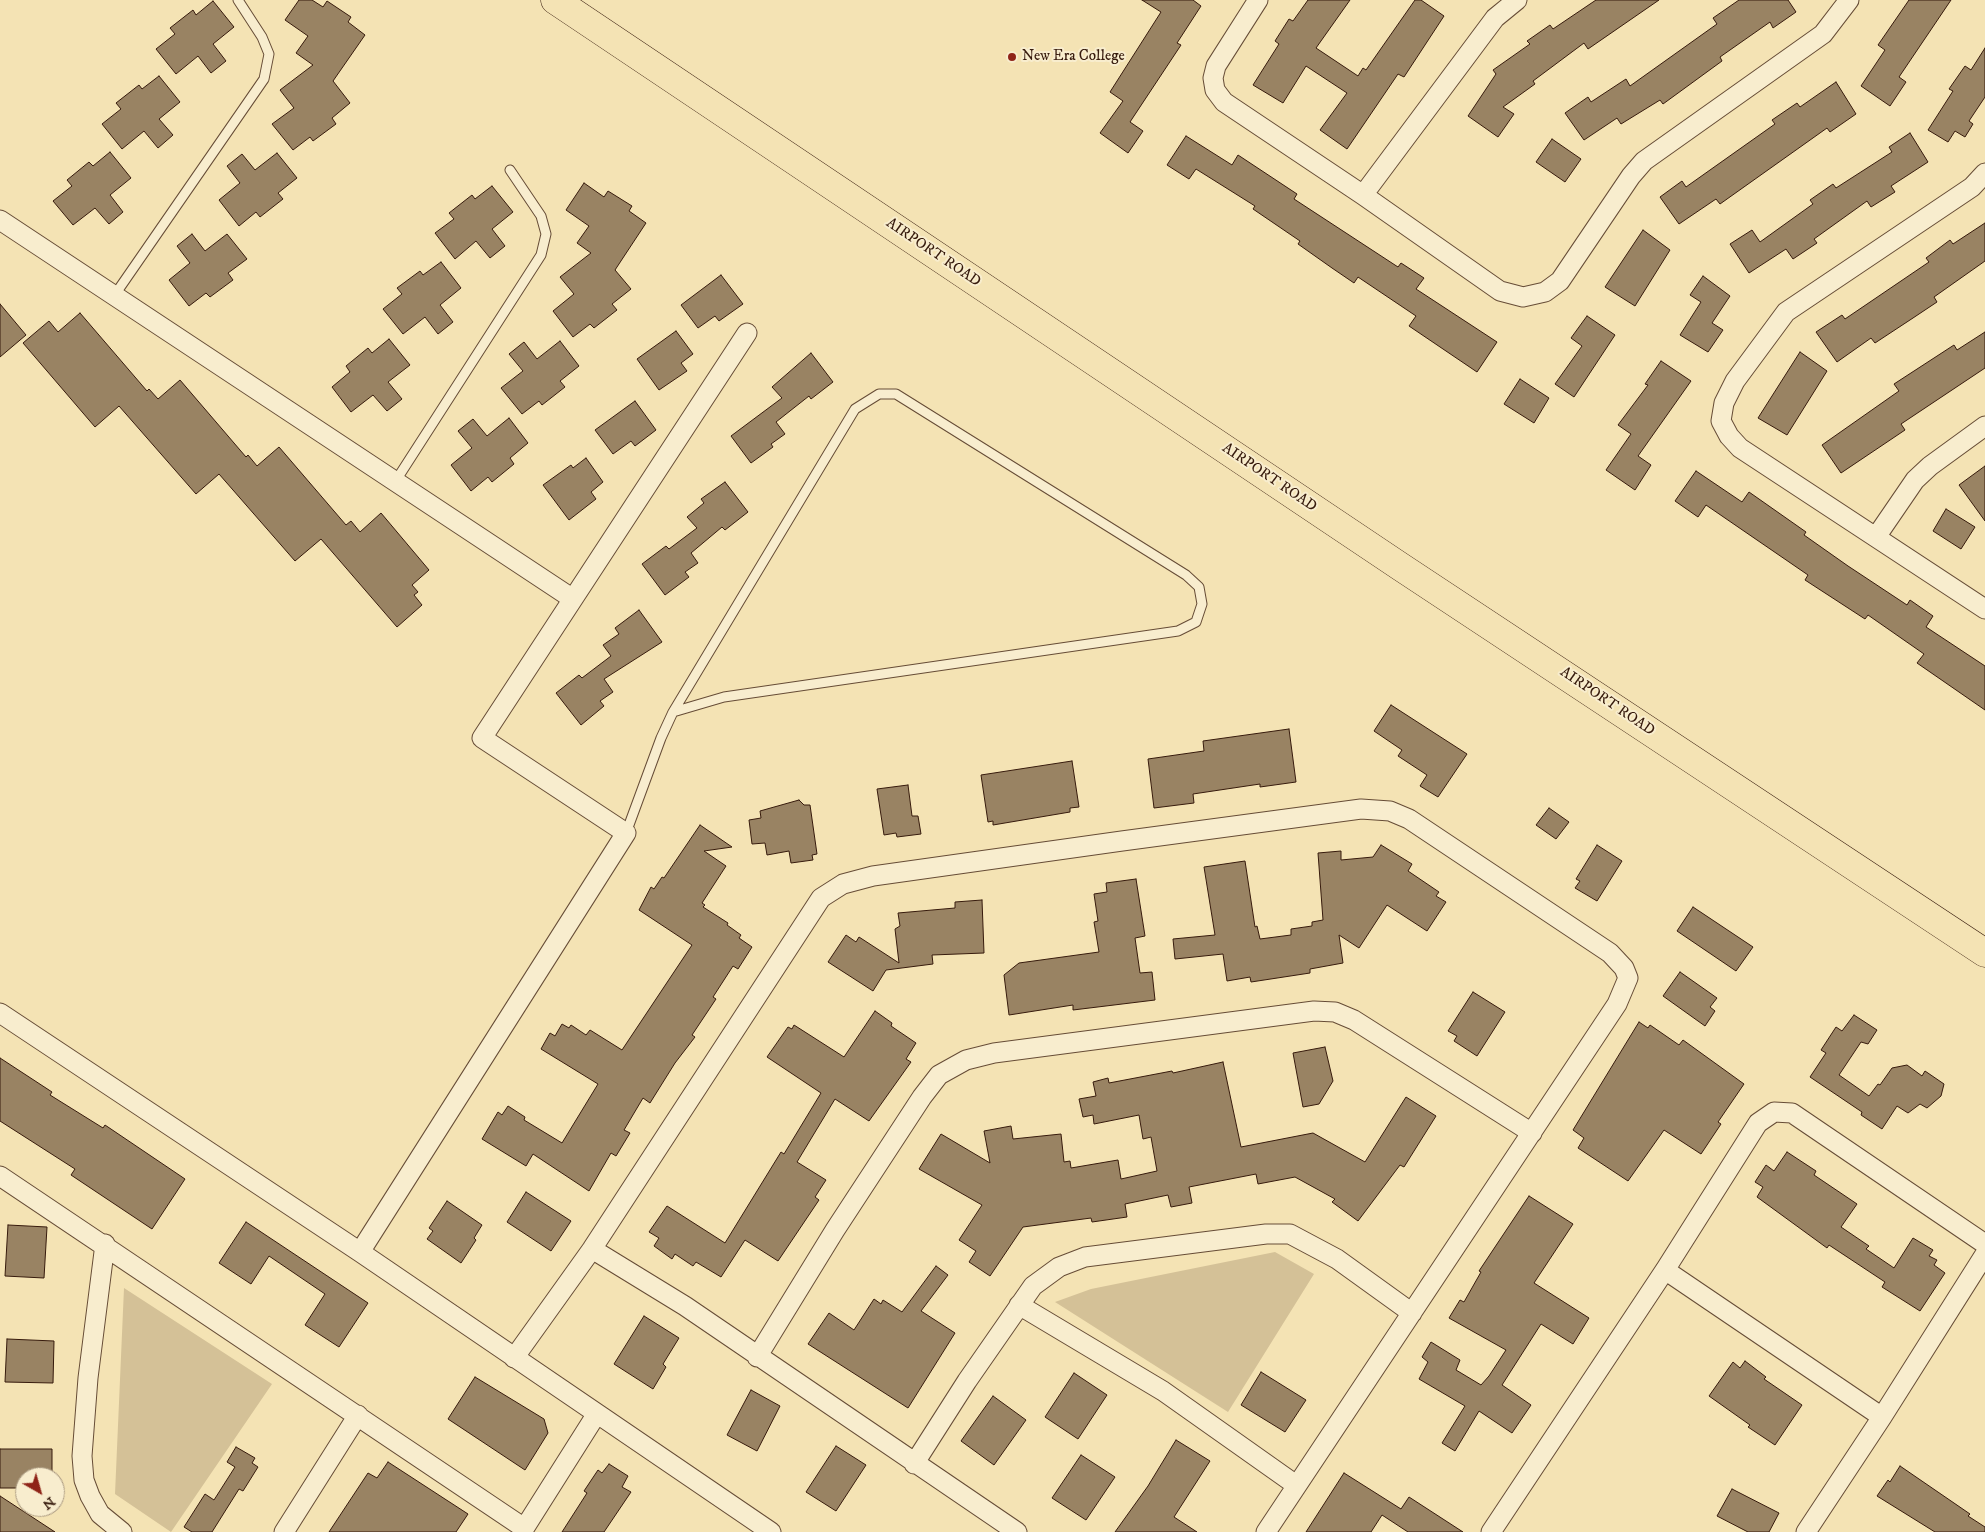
<!DOCTYPE html>
<style>
body{margin:0}
#map{position:relative;width:1985px;height:1532px;overflow:hidden;background:#f4e3b4;font-family:"IM FELL DW Pica",serif}
canvas{display:block}
.north{position:absolute;left:15px;top:1467px;width:50px;height:50px;box-sizing:border-box;background:#f8edce;border:1px solid #aa9980;border-radius:50%;rotate:142deg;font-size:14px;font-weight:700;line-height:20px;text-align:center;color:#361a0c}
.north::after{content:'';display:block;margin:auto;width:18px;height:22px;background:#8f2418;clip-path:polygon(50% 0,100% 100%,50% 72%,0 100%)}
</style>
<div id="map">
<canvas width="1985" height="1532"></canvas>
<div class="north">N</div>
</div>
<script>
const g = document.querySelector('canvas').getContext('2d');
g.lineJoin = 'round';
function paint(path, color) {
  g.fillStyle = color;
  g.fill(path, 'evenodd');
}
function shape(rows) {
  const path = new Path2D();
  for (const r of rows) {
    path.moveTo(r[0], r[1]);
    for (let i = 2; i < r.length; i += 2) path.lineTo(r[i], r[i + 1]);
  }
  return path;
}
function strokePath(path, color, width, dash) {
  g.strokeStyle = color;
  g.lineWidth = width;
  g.lineCap = dash ? 'butt' : 'round';
  g.setLineDash(dash || []);
  g.stroke(path);
}
function write(font, color, halo, rows, align = 'center') {
  g.font = font + ' "IM FELL DW Pica",serif';
  g.lineWidth = 4;
  g.setLineDash([]);
  g.textBaseline = 'middle';
  g.strokeStyle = halo;
  g.fillStyle = color;
  for (const [text, x, y, turn = 0] of rows) {
    g.save();
    g.translate(x, y);
    g.rotate((+turn || 0) * Math.PI / 180);
    g.textAlign = isNaN(turn) ? turn : align;
    if (halo) g.strokeText(text, 0, 0);
    g.fillText(text, 0, 0);
    g.restore();
  }
}
const green = shape([
 [1275,1252,1314,1274,1228,1412,1055,1302,1091,1289],
 [124,1288,272,1384,171,1532,115,1494]
]);
const building = shape([
 [299,0,312,0,323,7,327,1,351,17,348,22,365,35,333,81,350,103,332,118,336,124,313,141,310,137,293,150,272,124,294,108,280,90,313,65,296,53,308,36,285,20,299,0],
 [1142,0,1193,0,1201,6,1177,43,1181,45,1130,122,1143,131,1128,153,1100,133,1123,101,1110,92,1161,12,1142,0],
 [1308,0,1350,0,1316,48,1358,76,1363,68,1366,70,1415,0,1421,0,1444,16,1404,77,1398,74,1347,149,1320,130,1347,93,1306,66,1283,103,1253,85,1279,44,1275,41,1289,19,1293,21,1308,0],
 [1596,0,1659,0,1588,49,1584,43,1533,81,1535,84,1503,107,1514,114,1498,137,1468,116,1496,74,1493,70,1530,44,1527,41,1550,25,1553,29,1596,0],
 [1739,0,1788,0,1796,12,1773,28,1770,22,1720,57,1722,61,1663,104,1660,100,1621,124,1617,118,1584,140,1565,113,1588,97,1591,102,1626,79,1630,86,1717,24,1713,18,1739,0],
 [1909,0,1951,0,1899,77,1906,82,1890,106,1861,86,1885,50,1878,45,1909,0],
 [213,1,234,27,213,44,226,61,211,73,198,56,176,74,156,49,175,34,170,28,193,10,196,15,213,1],
 [1985,48,1985,97,1969,121,1973,124,1965,137,1955,131,1948,142,1928,130,1953,91,1949,89,1965,66,1971,70,1985,48],
 [159,76,180,102,159,119,173,135,158,148,144,131,122,149,102,124,121,109,116,103,139,85,142,89,159,76],
 [1836,82,1856,114,1830,132,1827,128,1720,204,1716,199,1679,224,1660,197,1682,181,1686,187,1775,124,1772,120,1797,103,1800,107,1836,82],
 [1910,133,1928,162,1891,186,1895,192,1871,207,1867,201,1814,239,1817,243,1793,259,1786,249,1749,273,1730,244,1752,230,1760,242,1813,204,1810,200,1833,184,1836,188,1892,152,1889,147,1910,133],
 [1186,136,1232,165,1238,155,1297,194,1294,199,1398,267,1401,263,1424,278,1416,289,1497,342,1477,372,1409,326,1416,316,1358,277,1354,283,1332,268,1298,244,1300,241,1253,209,1255,206,1196,169,1189,179,1167,165,1186,136],
 [1552,139,1581,159,1565,182,1536,162,1552,139],
 [110,152,131,178,110,195,123,212,109,224,95,208,73,225,53,201,72,186,67,180,89,162,93,166,110,152],
 [277,153,297,178,278,193,283,199,260,217,256,212,239,226,219,200,240,183,227,166,242,154,255,170,277,153],
 [584,183,604,197,608,191,632,206,629,211,646,223,615,270,631,289,612,304,617,310,594,328,590,324,573,337,553,311,574,294,560,277,591,253,577,243,589,226,566,210,584,183],
 [492,186,513,212,492,229,505,246,490,258,476,241,455,259,435,233,454,219,449,213,472,195,475,199,492,186],
 [1985,223,1985,261,1934,297,1937,302,1913,318,1875,343,1871,338,1837,362,1816,332,1842,315,1845,319,1929,262,1926,258,1950,240,1953,244,1985,223],
 [1643,230,1670,250,1635,306,1605,287,1643,230],
 [192,234,205,251,227,234,247,259,228,273,233,280,210,297,206,293,189,306,169,280,190,263,177,246,192,234],
 [441,262,461,288,440,305,453,322,438,334,425,317,403,334,383,309,402,294,397,288,420,271,423,275,441,262],
 [721,275,743,304,719,321,715,316,698,328,681,305,721,275],
 [1703,276,1730,296,1712,323,1723,330,1708,352,1680,335,1701,302,1690,295,1703,276],
 [0,304,26,335,0,357,0,304],
 [80,313,147,391,149,389,158,399,180,380,246,457,248,455,257,466,279,447,346,525,351,521,360,532,381,513,429,570,412,585,418,592,414,595,422,605,397,627,321,539,295,561,219,474,196,494,119,406,95,427,23,343,49,321,58,332,80,313],
 [1587,316,1615,335,1574,397,1555,384,1582,346,1571,338,1587,316],
 [676,331,693,354,681,363,687,371,659,390,637,359,676,331],
 [1985,332,1985,368,1901,424,1905,430,1841,473,1822,445,1899,391,1894,384,1954,345,1957,350,1985,332],
 [389,339,410,365,388,382,402,399,387,411,373,395,351,412,332,387,350,372,346,366,368,348,372,353,389,339],
 [560,341,579,366,560,381,565,387,542,405,539,401,522,414,501,388,523,371,509,354,524,342,537,359,560,341],
 [1800,352,1827,371,1787,435,1758,418,1800,352],
 [811,353,833,382,811,399,809,396,776,422,785,434,771,444,773,447,751,463,731,436,782,398,772,387,811,353],
 [1661,361,1691,381,1638,456,1651,465,1635,490,1606,470,1631,434,1618,425,1648,385,1645,384,1661,361],
 [1520,379,1549,398,1534,423,1504,404,1520,379],
 [635,401,656,430,635,446,631,441,613,454,595,430,635,401],
 [509,418,528,443,510,458,514,464,492,482,488,477,471,491,451,465,472,448,458,431,473,419,487,436,509,418],
 [586,458,603,482,591,492,596,499,569,520,543,485,571,465,573,468,586,458],
 [1985,466,1985,521,1959,485,1985,466],
 [1696,471,1742,502,1749,492,1806,532,1804,535,1848,566,1907,605,1910,600,1933,616,1926,627,1985,666,1985,710,1917,663,1924,654,1868,615,1865,619,1805,580,1808,575,1706,505,1698,517,1675,501,1696,471],
 [725,482,748,512,725,530,722,527,691,553,698,563,685,572,689,577,665,595,642,564,666,546,669,549,697,528,687,517,704,503,701,499,725,482],
 [1946,509,1975,527,1961,549,1933,531,1946,509],
 [639,610,662,642,604,679,613,692,600,701,604,706,581,725,556,693,579,675,582,678,611,656,603,645,619,634,615,628,639,610],
 [1391,705,1467,754,1438,797,1420,786,1427,775,1398,756,1402,750,1374,731,1391,705],
 [1289,729,1296,782,1260,787,1260,784,1193,794,1194,803,1154,808,1148,759,1204,751,1203,741,1289,729],
 [1072,761,1079,807,1070,808,1070,812,993,825,993,821,988,822,981,775,1072,761],
 [908,785,912,816,918,816,921,834,897,837,896,833,884,835,877,789,908,785],
 [799,800,804,805,810,805,817,854,812,855,813,860,791,863,789,851,767,855,765,843,752,844,749,820,761,818,760,811,799,800],
 [1549,808,1569,822,1556,839,1536,825,1549,808],
 [700,825,732,847,704,851,726,866,702,903,705,905,703,907,728,923,727,925,741,935,739,938,752,947,738,969,733,966,713,997,716,999,692,1035,695,1037,675,1063,650,1103,643,1098,624,1130,630,1133,616,1156,611,1153,589,1191,533,1154,526,1166,482,1139,498,1112,502,1115,508,1106,525,1117,524,1120,562,1143,598,1084,541,1049,550,1033,555,1036,562,1024,569,1028,571,1025,586,1035,590,1030,622,1050,692,945,639,910,651,887,654,889,662,877,664,878,700,825],
 [1381,845,1412,864,1408,871,1439,892,1436,896,1446,902,1427,931,1387,905,1359,948,1339,935,1343,963,1310,969,1310,973,1251,982,1250,977,1227,981,1223,954,1175,959,1173,939,1215,935,1204,867,1245,861,1255,927,1257,926,1260,939,1291,935,1291,929,1312,926,1312,922,1323,920,1318,853,1341,851,1341,860,1373,857,1381,845],
 [1597,845,1622,861,1597,901,1575,888,1580,881,1576,879,1597,845],
 [1136,879,1145,936,1135,938,1140,973,1152,972,1155,1000,1073,1010,1073,1005,1009,1015,1004,975,1019,963,1099,952,1094,922,1098,921,1094,894,1107,892,1106,883,1136,879],
 [982,900,984,953,932,955,933,964,886,970,873,991,828,962,846,935,856,942,859,937,899,963,895,929,900,926,898,913,955,908,955,902,982,900],
 [1693,907,1753,947,1736,971,1677,931,1693,907],
 [1680,972,1717,998,1710,1007,1715,1011,1705,1026,1663,996,1680,972],
 [1473,992,1505,1012,1477,1056,1454,1041,1457,1036,1448,1031,1473,992],
 [875,1011,892,1023,891,1026,916,1043,906,1059,911,1062,869,1121,835,1099,797,1162,826,1180,815,1197,819,1200,778,1261,745,1240,721,1277,696,1262,693,1266,675,1254,672,1259,654,1246,659,1238,649,1232,667,1206,725,1243,781,1152,784,1154,821,1093,767,1057,788,1027,792,1029,794,1025,844,1057,875,1011],
 [1854,1015,1877,1030,1868,1044,1861,1042,1839,1075,1869,1096,1878,1084,1880,1085,1892,1068,1907,1065,1922,1076,1925,1071,1944,1084,1941,1096,1927,1108,1920,1104,1908,1113,1897,1106,1882,1129,1861,1115,1862,1112,1810,1077,1826,1053,1821,1050,1836,1027,1842,1031,1854,1015],
 [1639,1022,1648,1028,1650,1025,1679,1045,1683,1040,1744,1084,1718,1122,1721,1124,1701,1154,1664,1130,1628,1181,1578,1148,1584,1138,1573,1130,1639,1022],
 [1325,1047,1333,1081,1319,1104,1303,1107,1293,1053,1325,1047],
 [0,1058,52,1092,50,1095,103,1128,105,1125,185,1179,152,1229,71,1175,75,1169,0,1121,0,1058],
 [1223,1062,1241,1147,1313,1133,1365,1162,1406,1097,1436,1116,1404,1167,1400,1165,1358,1221,1332,1202,1335,1199,1295,1177,1258,1184,1256,1174,1189,1187,1192,1203,1171,1207,1168,1195,1125,1204,1127,1217,1092,1222,1091,1218,1023,1227,990,1276,969,1262,976,1251,959,1240,982,1205,919,1169,941,1134,990,1163,984,1131,1011,1126,1013,1139,1061,1134,1064,1162,1070,1161,1071,1168,1118,1160,1121,1179,1157,1171,1151,1137,1143,1139,1139,1115,1094,1124,1093,1115,1083,1117,1079,1099,1096,1096,1093,1082,1108,1078,1109,1083,1172,1071,1173,1073,1223,1062],
 [1787,1152,1816,1171,1814,1175,1857,1204,1841,1227,1869,1246,1866,1249,1894,1268,1913,1238,1933,1250,1929,1256,1937,1260,1934,1265,1945,1273,1920,1311,1882,1287,1885,1282,1829,1245,1827,1248,1757,1197,1763,1187,1755,1182,1766,1165,1774,1171,1787,1152],
 [526,1192,571,1221,551,1251,507,1222,526,1192],
 [1529,1196,1573,1224,1534,1283,1589,1318,1573,1344,1541,1324,1502,1385,1531,1405,1512,1433,1479,1411,1455,1451,1442,1443,1465,1406,1419,1379,1428,1362,1422,1357,1431,1342,1460,1360,1456,1370,1481,1385,1489,1376,1506,1350,1449,1318,1460,1300,1464,1302,1481,1272,1479,1271,1529,1196],
 [447,1201,482,1225,474,1238,476,1240,461,1263,427,1239,433,1231,429,1228,447,1201],
 [246,1222,368,1303,339,1347,305,1325,325,1294,269,1256,251,1284,219,1263,246,1222],
 [8,1225,47,1227,44,1278,5,1276,8,1225],
 [936,1266,948,1275,921,1311,955,1333,908,1408,808,1344,829,1313,854,1330,874,1299,881,1304,883,1300,902,1312,936,1266],
 [644,1316,679,1338,663,1364,666,1367,653,1389,614,1364,644,1316],
 [7,1339,54,1341,53,1383,5,1382,7,1339],
 [1745,1361,1766,1377,1764,1379,1802,1405,1775,1445,1748,1427,1750,1425,1709,1396,1733,1362,1740,1368,1745,1361],
 [1261,1372,1306,1400,1285,1432,1241,1405,1261,1372],
 [1074,1373,1107,1395,1078,1439,1045,1417,1074,1373],
 [475,1377,544,1419,548,1433,525,1470,448,1419,475,1377],
 [751,1390,780,1406,757,1451,727,1435,751,1390],
 [993,1396,1026,1420,994,1465,961,1441,993,1396],
 [1176,1440,1210,1461,1174,1517,1197,1532,1115,1532,1148,1486,1176,1440],
 [836,1446,866,1465,836,1511,806,1492,836,1446],
 [236,1447,255,1458,252,1463,258,1467,243,1491,239,1489,212,1532,192,1532,184,1527,205,1494,214,1500,235,1467,227,1462,236,1447],
 [0,1449,52,1449,52,1477,25,1477,25,1488,0,1488,0,1449],
 [1081,1455,1115,1477,1086,1520,1052,1498,1081,1455],
 [388,1462,468,1514,456,1532,329,1532,368,1473,377,1478,388,1462],
 [609,1464,628,1476,622,1487,631,1492,604,1532,562,1532,587,1493,584,1491,598,1470,602,1473,609,1464],
 [1900,1466,1970,1514,1968,1516,1985,1527,1985,1532,1935,1532,1877,1496,1888,1480,1890,1482,1900,1466],
 [1344,1473,1401,1509,1409,1497,1463,1532,1408,1532,1382,1515,1371,1532,1306,1532,1344,1473],
 [1732,1489,1779,1513,1769,1532,1748,1532,1717,1516,1732,1489],
 [0,1496,55,1532,0,1532,0,1496]
]);
const service = shape([
 [114,296,264,79,269,54,262,37,238,0],
 [395,482,541,255,546,234,541,216,510,170],
 [626,833,661,738,673,712,724,697,1178,631,1196,622,1202,604,1199,587,1186,575,896,394,879,394,855,409,673,712]
]);
const minor = shape([
 [1258,0,1216,66,1213,78,1215,90,1224,102,1363,195,1500,291,1523,297,1545,292,1560,281,1631,176,1644,161,1823,34,1849,0],
 [1985,173,1972,187,1786,312,1735,381,1724,403,1721,421,1729,436,1740,448,1985,609],
 [1363,195,1495,18,1517,0],
 [0,220,573,599],
 [1876,537,1915,480,1930,466,1985,426],
 [0,1013,360,1252,771,1532],
 [0,1176,524,1528],
 [105,1244,88,1378,82,1456,84,1480,90,1496,100,1514,122,1532],
 [592,1249,685,1306,1017,1532],
 [360,1252,626,833,482,738,747,333],
 [1665,1270,1882,1417],
 [1019,1305,1163,1391,1296,1485],
 [757,1357,835,1230,922,1097,939,1075,966,1060,994,1053,1314,1011,1335,1012,1354,1020,1532,1133],
 [514,1358,592,1249,821,898,843,884,873,876,1122,841,1361,809,1390,811,1409,819,1610,953,1624,968,1628,978,1617,1004,1266,1532],
 [914,1464,967,1381,1033,1286,1059,1267,1085,1257,1266,1234,1290,1234,1337,1259,1412,1313],
 [284,1532,358,1415],
 [522,1532,596,1415],
 [1491,1532,1665,1270,1758,1123,1774,1112,1792,1113,1985,1244],
 [1806,1532,1882,1417,1985,1254]
]);
const primary = shape([
 [555,0,1401,567,1985,953]
]);
const markers = [
 [1012,57,5,"#8f2418"]
];
const poiNames = [
 ["New Era College",1022,57]
];
const streetNames = [
 ["AIRPORT ROAD",933,253,34],
 ["AIRPORT ROAD",1269,478,34],
 ["AIRPORT ROAD",1607,702,34]
];
paint(green, '#d4c197');
paint(building, '#998363');
strokePath(building, '#361a0c', 1);
strokePath(service, '#664c36', 11);
strokePath(minor, '#664c36', 21);
strokePath(primary, '#361a0c', 29);
strokePath(service, '#f8edce', 9);
strokePath(minor, '#f8edce', 19);
strokePath(primary, '#f4e3b4', 28);
for (const [x, y, r, color] of markers) {
  const dot = new Path2D();
  dot.arc(x, y, r, 0, 2 * Math.PI);
  g.fillStyle = color;
  g.fill(dot);
  strokePath(dot, '#f8edce', 2);
}
write('15px', '#361a0c', '#f8edce', poiNames, 'left');
write('15px', '#361a0c', '#f8edce', streetNames);
</script>
